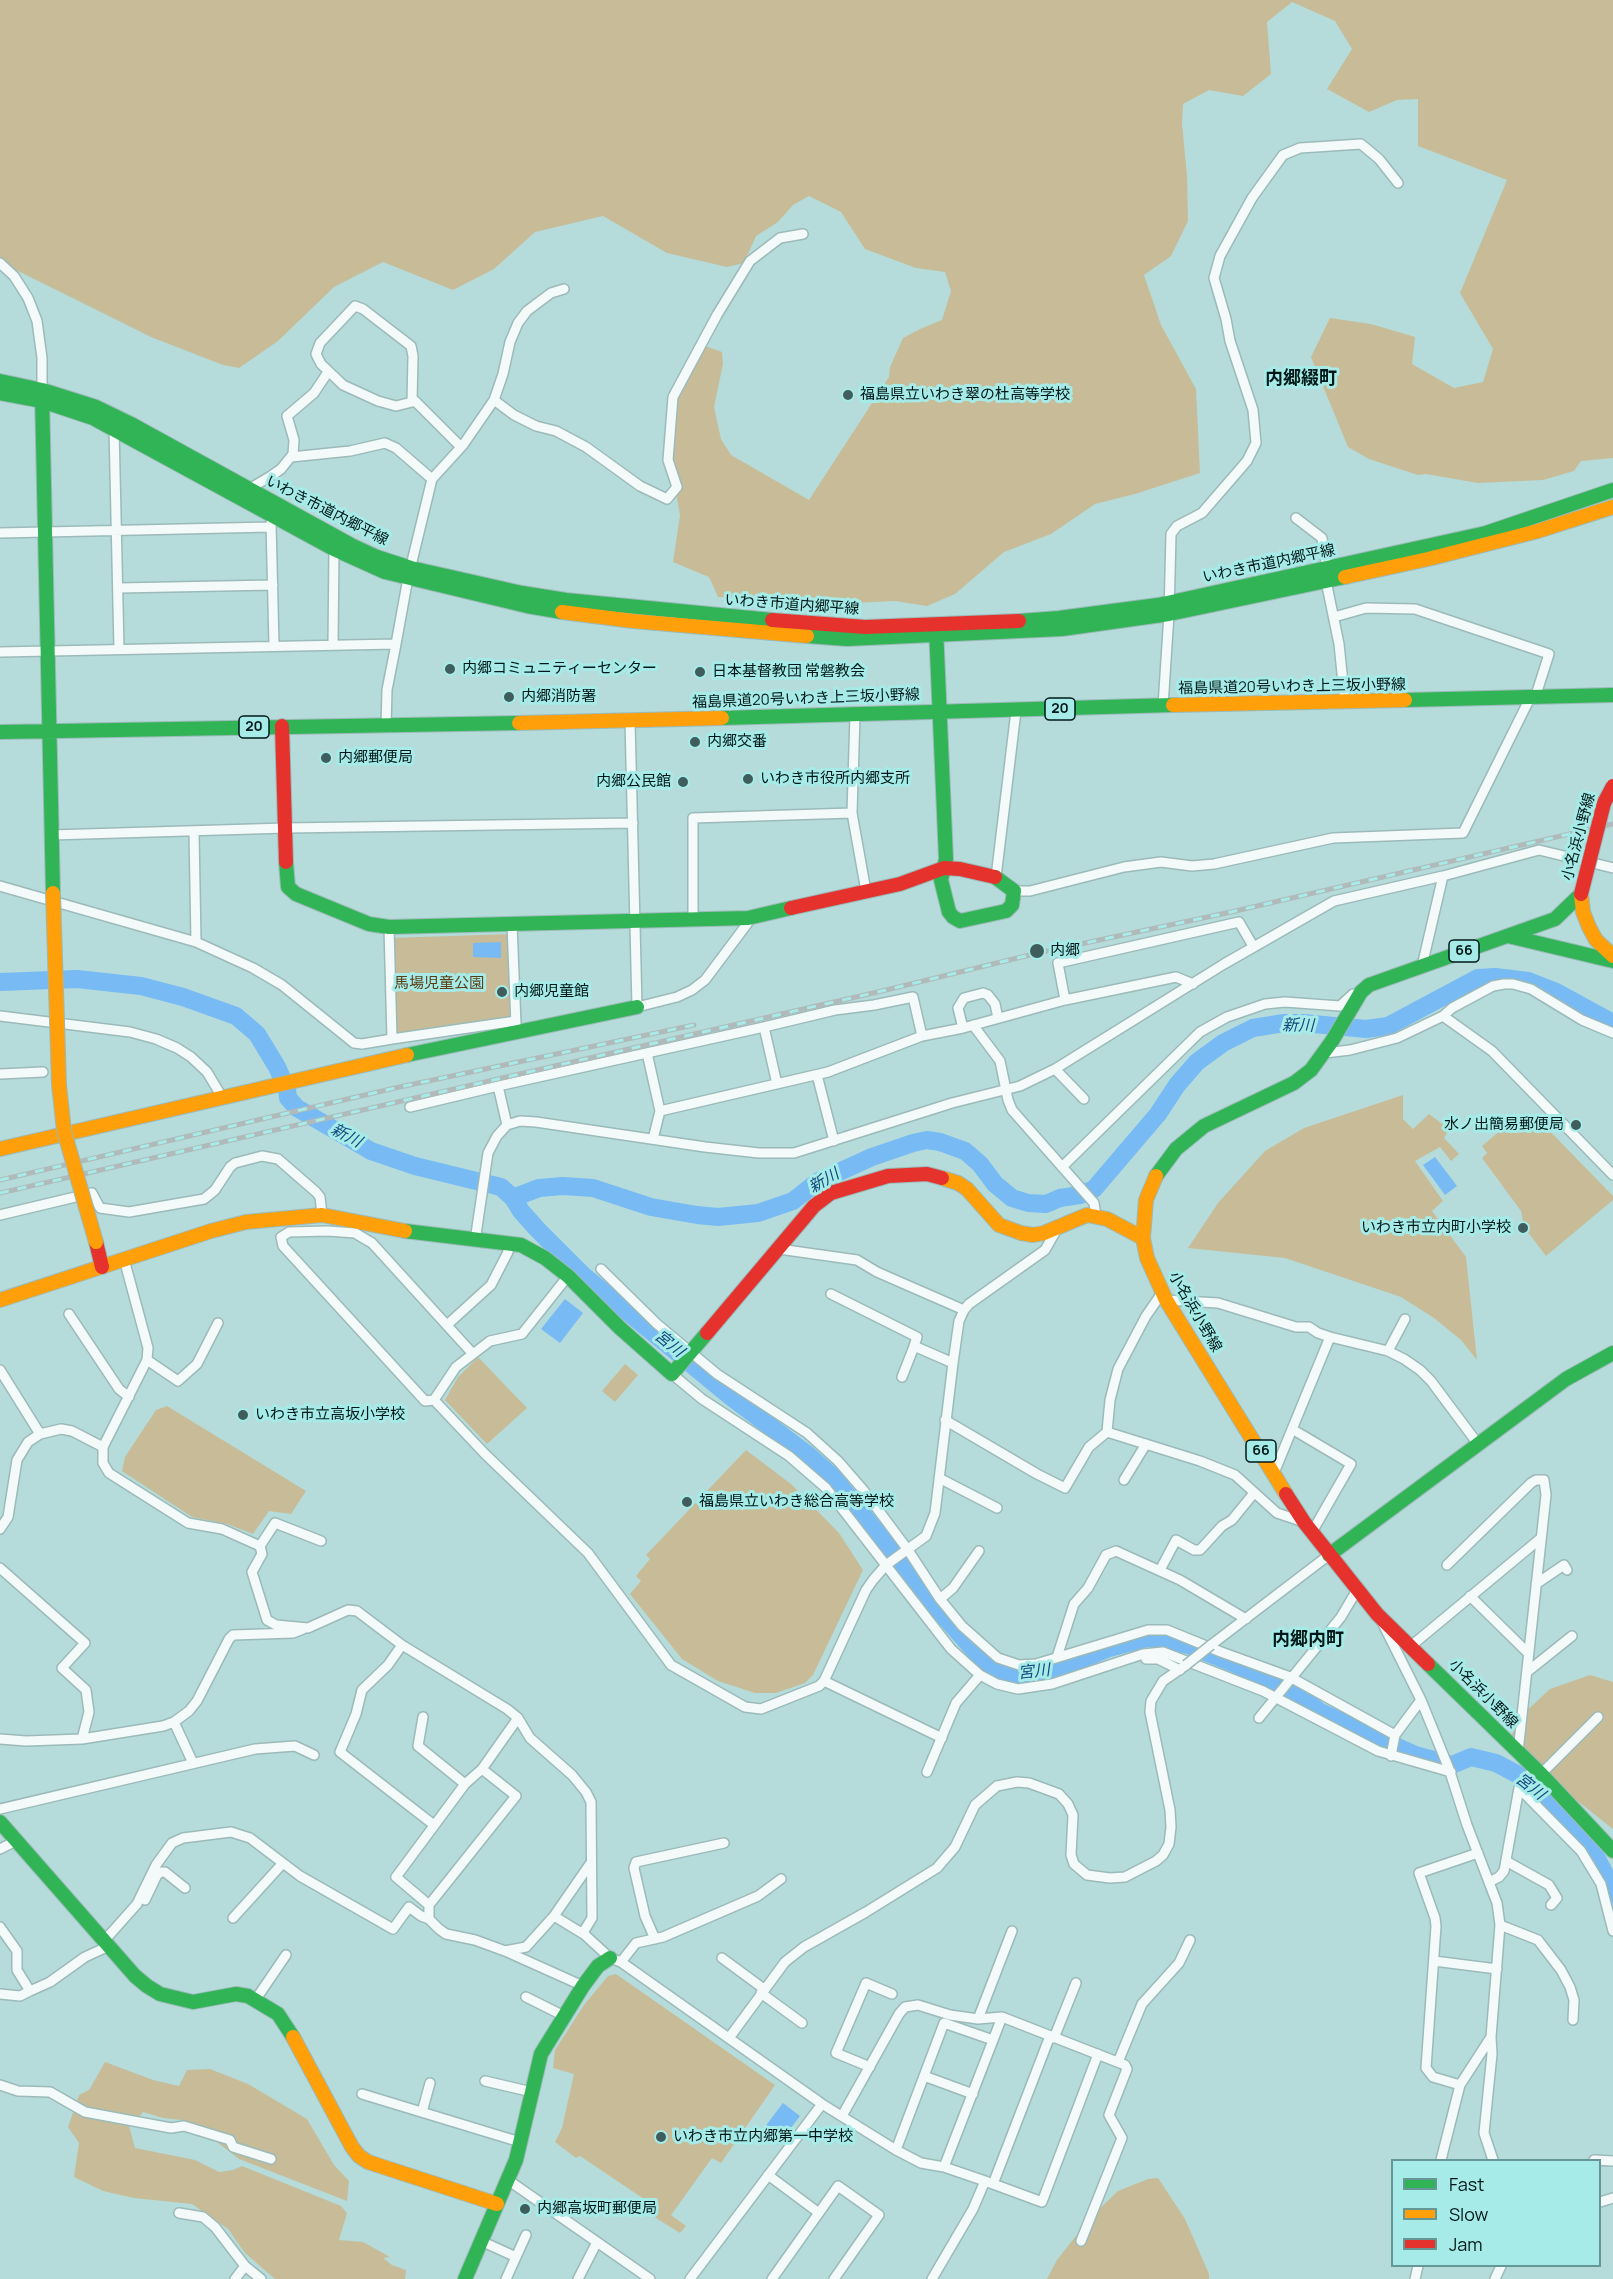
<!DOCTYPE html>
<meta charset="utf-8">
<style>
body{margin:0}
#map{position:relative;width:1613px;height:2279px;overflow:hidden;background:#b5dcda;font-family:Manrope,sans-serif}
canvas{display:block}
.legend{position:absolute;left:1391px;top:2159px;width:210px;height:108px;box-sizing:border-box;background:#a6ebe8;border:2px solid #649795;margin:0;padding:8px 10px;list-style:none;font-size:18px;color:#001918}
.legend li{display:flex;align-items:center;gap:12px;height:30px}
.legend b{width:30px;border:2px solid #649795}
</style>
<div id="map">
<canvas width="1613" height="2279"></canvas>
<ul class="legend">
<li><b style="height:8px;background:#30b455"></b>Fast</li>
<li><b style="height:8px;background:#ff9f0a"></b>Slow</li>
<li><b style="height:8px;background:#e5322d"></b>Jam</li>
</ul>
</div>
<script>
const g = document.querySelector('canvas').getContext('2d');
g.lineJoin = 'round';
function paint(path, color) {
  g.fillStyle = color;
  g.fill(path, 'evenodd');
}
function shape(rows) {
  const path = new Path2D();
  for (const r of rows) {
    path.moveTo(r[0], r[1]);
    for (let i = 2; i < r.length; i += 2) path.lineTo(r[i], r[i + 1]);
  }
  return path;
}
function strokePath(path, color, width, dash) {
  g.strokeStyle = color;
  g.lineWidth = width;
  g.lineCap = dash ? 'butt' : 'round';
  g.setLineDash(dash || []);
  g.stroke(path);
}
function write(font, color, halo, rows, align = 'center') {
  g.font = font + ' Manrope,"Noto Sans JP",sans-serif';
  g.lineWidth = 6;
  g.setLineDash([]);
  g.textBaseline = 'middle';
  g.strokeStyle = halo;
  g.fillStyle = color;
  for (const [text, x, y, turn = 0] of rows) {
    g.save();
    g.translate(x, y);
    g.rotate((+turn || 0) * Math.PI / 180);
    g.textAlign = isNaN(turn) ? turn : align;
    if (halo) g.strokeText(text, 0, 0);
    g.fillText(text, 0, 0);
    g.restore();
  }
}
const green = shape([
 [0,0,1613,0,1613,458,1581,461,1574,471,1543,480,1478,483,1426,474,1418,475,1369,459,1348,447,1311,357,1330,318,1371,324,1415,337,1412,364,1454,388,1483,382,1493,349,1460,293,1507,180,1418,146,1418,99,1397,100,1369,112,1327,89,1352,49,1335,21,1292,2,1267,22,1271,74,1243,96,1209,90,1183,104,1182,124,1187,175,1188,221,1171,256,1144,275,1161,325,1196,389,1200,473,1135,494,1095,504,1051,534,1004,552,955,594,927,606,895,601,852,603,718,597,709,577,673,562,680,515,671,464,674,406,695,360,705,346,722,352,723,364,714,407,721,439,731,455,809,500,889,377,890,367,903,338,920,329,942,320,951,291,945,272,916,268,865,249,841,212,809,196,793,205,778,222,756,236,744,263,727,267,667,253,603,216,535,232,494,269,453,290,383,262,334,287,278,341,239,368,223,365,151,337,0,262],
 [513,934,516,1021,392,1039,389,938],
 [1403,1095,1403,1119,1413,1129,1429,1114,1449,1129,1444,1138,1459,1154,1451,1161,1440,1147,1415,1161,1443,1201,1432,1211,1466,1257,1477,1360,1461,1340,1434,1318,1401,1297,1285,1258,1188,1248,1218,1203,1265,1151,1304,1128],
 [1538,1119,1613,1196,1613,1200,1546,1256,1524,1227,1521,1211,1482,1158,1487,1153,1482,1146,1508,1124,1518,1133],
 [478,1357,527,1408,487,1444,445,1400,458,1377],
 [625,1364,638,1375,615,1402,602,1391],
 [167,1406,306,1491,291,1514,269,1511,253,1534,227,1524,192,1517,122,1471,125,1457,156,1410],
 [746,1450,791,1484,839,1533,863,1570,813,1675,805,1683,776,1693,755,1693,718,1681,682,1659,630,1594,641,1581,636,1576,650,1559,646,1555],
 [1590,1675,1613,1682,1613,1829,1556,1784,1509,1741,1519,1718,1550,1689],
 [616,1974,775,2085,721,2163,712,2158,671,2215,686,2226,680,2233,648,2213,653,2205,580,2156,576,2158,555,2142,562,2128,574,2074,553,2068,555,2050,584,2005,608,1976],
 [105,2062,153,2080,179,2086,187,2070,210,2069,248,2084,307,2119,334,2165,349,2181,347,2201,239,2159,196,2126,182,2120,163,2118,143,2112,135,2122,129,2126,135,2148,195,2160,219,2172,233,2170,242,2166,341,2206,347,2213,339,2240,363,2242,390,2257,383,2258,392,2265,406,2270,405,2279,275,2279,245,2253,228,2229,192,2204,134,2198,103,2191,74,2177,79,2143,68,2127,79,2095,89,2090],
 [1158,2178,1185,2219,1209,2274,1209,2279,1047,2279,1057,2260,1091,2217,1118,2191,1148,2179]
]);
const water = shape([
 [501,942,501,958,473,957,473,943],
 [1435,1157,1457,1186,1445,1195,1423,1165],
 [565,1299,583,1313,560,1343,541,1329],
 [783,2103,800,2116,778,2145,761,2132]
]);
const river = shape([
 [0,982,77,979,141,986,183,997,236,1016,257,1034,277,1067,287,1089,288,1098,297,1108,371,1151,415,1166,501,1187,513,1198,521,1211,537,1229,584,1276,730,1396,808,1455,833,1477,931,1601,989,1667,1016,1676,1059,1669,1109,1648,1147,1638,1188,1645,1235,1664,1307,1702,1320,1712,1415,1755,1452,1765,1471,1757,1496,1763,1517,1774,1569,1818,1590,1845,1609,1882,1613,1898],
 [513,1198,539,1188,563,1186,593,1188,651,1207,697,1215,718,1217,758,1213,793,1201,817,1182,872,1157,913,1143,927,1140,940,1142,965,1151,980,1164,995,1184,1012,1198,1028,1203,1046,1204,1060,1198,1080,1195,1094,1189,1158,1114,1177,1085,1197,1062,1223,1043,1253,1028,1284,1023,1303,1023,1366,1029,1388,1026,1478,978,1495,977,1528,981,1556,992,1613,1023]
]);
const street = shape([
 [0,263,14,276,28,298,37,321,42,358,42,390],
 [494,400,514,415,536,426,556,431,586,447,640,486,667,499,677,487,668,460,673,397,717,315,750,261,780,238,803,234],
 [412,402,413,356,411,346,363,309,355,306,320,343,316,354,321,364,343,385,378,401,396,406,412,402,415,401,461,447],
 [114,428,119,649],
 [291,457,350,451,385,443,396,448,432,479],
 [249,489,271,476,281,469,293,454,294,440,287,416,314,393,328,372],
 [1296,518,1322,538,1327,568,1326,581,1339,644,1345,702],
 [271,523,274,645],
 [0,533,271,527],
 [118,588,273,585],
 [1334,617,1366,608,1415,609,1549,654,1535,698],
 [333,644,334,549],
 [0,652,396,644],
 [1163,706,1169,614,1171,534,1177,526,1202,513,1247,461,1256,443,1253,410,1230,341,1226,319,1214,278,1220,256,1252,198,1283,155,1300,148,1361,144,1379,159,1398,183],
 [855,715,852,813,866,891],
 [630,721,637,1007,677,997,692,990,705,980,747,924,748,918],
 [386,726,387,690,396,644,408,578,432,479,463,445,494,400,503,374,510,342,518,323,527,311,551,293,564,289],
 [194,832,196,942],
 [51,835,286,828,633,823],
 [996,877,1016,711],
 [0,886,196,942,253,968,282,985,354,1043,362,1044,392,1039],
 [1014,891,1030,891,1124,867,1161,862,1192,866,1214,864,1333,838,1463,833,1530,698],
 [693,920,693,818,852,813],
 [512,924,516,1025],
 [389,927,392,1039,516,1021],
 [1422,966,1443,876],
 [1065,1000,1058,963,1239,922,1253,946],
 [0,1016,130,1032,156,1039,177,1048,191,1057,207,1072,222,1097],
 [1443,1016,1492,1051,1613,1175],
 [973,1025,1000,1061,1008,1100,1012,1110,1094,1203,1096,1216],
 [764,1027,777,1084],
 [963,1028,958,1008,964,998,983,993,988,995,995,1004,998,1018],
 [647,1053,660,1111,653,1139],
 [1325,1053,1350,1050,1397,1038,1443,1016,1452,1008,1493,986,1504,984,1513,984,1531,989,1582,1020,1613,1033],
 [1055,1069,1084,1099],
 [0,1074,43,1072],
 [817,1075,834,1141],
 [410,1107,498,1086],
 [660,1111,828,1072,922,1036,963,1028,1065,1000,1176,977,1193,984],
 [507,1125,498,1086,764,1027,835,1010,874,1005,913,997,922,1036],
 [1062,1167,1200,1032,1227,1017,1265,1004,1285,1002,1340,1006,1353,994],
 [0,1215,92,1193,100,1208,129,1212,204,1199,215,1190,230,1167,235,1163,262,1156,278,1159,316,1192,320,1197,322,1215],
 [475,1241,488,1153,497,1136,507,1125,520,1121,536,1122,705,1147,759,1153,794,1153,952,1103,1020,1086,1055,1069,1224,964,1334,901,1443,876,1539,850,1613,868],
 [779,1249,857,1260,877,1272,964,1310],
 [124,1259,148,1348,147,1360,103,1447,103,1463,109,1473,188,1523,222,1529,260,1546],
 [601,1269,657,1324,717,1374,807,1433,838,1461,864,1491,908,1550,940,1599,962,1626,998,1658,1019,1665,1036,1664,1148,1630,1167,1630,1221,1652,1290,1677,1395,1735],
 [568,1276,522,1334,490,1341,456,1367,434,1400,485,1454,588,1553,671,1665,745,1707,761,1709,819,1686,824,1681,866,1590,873,1580,886,1565,926,1536,935,1513,953,1363,959,1321,964,1310,969,1304,1045,1250,1057,1229],
 [831,1294,917,1337,914,1346,953,1363],
 [1166,1300,1218,1303,1296,1327,1309,1327,1318,1333,1330,1337],
 [69,1314,119,1389,129,1397],
 [447,1325,491,1285,508,1252,508,1243],
 [1388,1351,1405,1319],
 [147,1360,178,1381,197,1364,218,1323],
 [0,1370,40,1434],
 [672,1374,702,1399,789,1456,826,1488,951,1649,980,1675,997,1684,1018,1689,1052,1684,1143,1654,1163,1652,1263,1691,1378,1751,1451,1772],
 [902,1377,915,1344],
 [434,1400,425,1401,283,1246,281,1237,289,1232,328,1231,355,1233,372,1243,473,1354],
 [945,1420,1037,1474,1065,1488,1089,1447,1107,1432,1110,1400,1118,1369,1146,1316,1162,1293],
 [1292,1429,1351,1464,1312,1532],
 [1107,1432,1200,1461,1235,1475,1277,1513,1304,1522],
 [1274,1473,1330,1337,1388,1351,1404,1359,1420,1370,1431,1381,1478,1444],
 [939,1478,997,1508],
 [1124,1480,1146,1444],
 [0,1529,8,1517,17,1460,28,1442,40,1434,61,1429,72,1431,103,1447],
 [321,1541,275,1523,260,1546,262,1554,252,1572,267,1620,276,1625,308,1628,348,1610,357,1611,402,1645,507,1709,518,1718,530,1738,572,1775,586,1792,591,1802,592,1918,584,1931,585,1935,610,1958,621,1962,822,2104,896,2150,921,2163,944,2167,985,2181],
 [1447,1565,1531,1483,1536,1480,1544,1480,1546,1495,1518,1752],
 [0,1568,85,1643,62,1668,86,1690,89,1712,82,1739],
 [1160,1570,1176,1540,1194,1550,1200,1550,1222,1526,1232,1520,1254,1493],
 [1536,1584,1564,1565,1567,1570],
 [1470,1596,1528,1653],
 [940,1599,953,1588,979,1551],
 [1383,1624,1421,1700,1449,1769,1467,1825,1497,1903,1500,1925,1491,2037,1492,2054,1484,2133,1493,2160],
 [402,1645,388,1665,362,1690,356,1714,340,1752,434,1825],
 [1211,1645,1329,1555],
 [1411,1646,1541,1538],
 [1057,1657,1074,1604,1088,1588,1106,1555,1116,1551,1180,1580,1246,1619],
 [1146,1659,1158,1659,1180,1670],
 [1527,1672,1572,1636],
 [824,1681,942,1738],
 [423,1717,418,1746,465,1784],
 [1259,1718,1341,1617,1357,1590],
 [174,1722,193,1763],
 [0,1739,26,1741,82,1739,163,1726,174,1722,189,1711,197,1701,229,1639,233,1635,293,1633,303,1629],
 [1391,1756,1395,1735,1421,1700],
 [482,1769,516,1796,429,1905,429,1919,439,1929,446,1934,475,1940,505,1951,583,1986],
 [927,1772,956,1703,980,1675],
 [1541,1774,1598,1717],
 [1519,1788,1581,1851,1601,1884,1613,1931],
 [0,1809,255,1749,295,1746,314,1755],
 [0,1849,16,1841],
 [1506,1861,1549,1885,1557,1898,1551,1905],
 [1489,1882,1499,1877,1504,1871,1519,1788,1535,1768],
 [145,1900,157,1875,161,1872,165,1872,185,1888],
 [429,1905,396,1877,465,1784,482,1769,518,1718],
 [554,1916,585,1935],
 [233,1918,283,1863],
 [1500,1925,1538,1940,1561,1970,1570,1987,1574,2000,1573,2020],
 [0,1927,17,1951,17,1970,30,1991,50,1982,85,1957,109,1946],
 [655,1939,645,1916,634,1868,636,1862,724,1843],
 [104,1941,137,1904,156,1865,172,1843,183,1838,231,1832,250,1838,300,1876,393,1929,409,1907,421,1916,429,1919],
 [505,1951,526,1947,554,1916,590,1864],
 [722,1958,764,1989],
 [1434,1961,1497,1969],
 [621,1962,636,1943,663,1937,758,1896,781,1879],
 [761,1993,802,2023],
 [0,1994,20,1996,30,1991],
 [526,1997,564,2016],
 [256,1999,286,1955],
 [978,2019,1002,2017,1125,2065,1127,2069,1109,2115,1122,2138,1081,2241],
 [729,2038,785,1962,804,1947,866,1912,937,1868,955,1847,975,1805,997,1786,1017,1782,1029,1783,1059,1794,1068,1804,1073,1815,1071,1855,1074,1864,1087,1875,1110,1878,1125,1877,1156,1861,1163,1855,1169,1844,1171,1827,1170,1810,1150,1712,1151,1701,1163,1681,1186,1665],
 [1054,2038,1076,1983],
 [1118,2062,1142,2004,1179,1963,1190,1940],
 [870,2067,836,2053,866,1983,892,1994],
 [924,2076,973,2094],
 [485,2081,532,2092],
 [0,2085,18,2091,50,2092,85,2112,171,2128,184,2126,230,2140,233,2147,271,2159],
 [1460,2085,1433,2077,1426,2068,1436,1926,1435,1918,1419,1873,1478,1853],
 [362,2094,520,2142],
 [422,2112,430,2083],
 [842,2116,899,2014,905,2007,918,2005,950,2015,978,2019,1012,1931],
 [896,2150,944,2023,993,2040],
 [1441,2160,1460,2085,1491,2037],
 [1594,2160,1613,2161],
 [944,2167,1002,2017],
 [768,2175,819,2213],
 [508,2180,650,2279],
 [993,2184,1042,2202,1098,2054],
 [1600,2202,1613,2198],
 [179,2213,203,2217,215,2227,245,2266,261,2279],
 [481,2241,516,2257],
 [235,2279,245,2266],
 [506,2279,526,2235],
 [578,2279,597,2242],
 [690,2279,822,2104],
 [772,2279,838,2186,879,2215,834,2279],
 [932,2279,973,2209,985,2181,993,2184,1050,2036],
 [1415,2279,1418,2266],
 [1495,2279,1501,2266]
]);
const fast = shape([
 [0,381,42,390,96,407,131,424,351,545,377,557,411,568,522,593,566,600,772,620],
 [0,393,42,401,93,418,334,549,385,572,527,606,562,612],
 [42,395,53,893],
 [1019,621,1059,618,1158,605,1486,533,1613,490],
 [936,628,946,859,941,880,949,912,953,917,960,921,1006,911,1012,905,1014,891,995,877],
 [807,636,847,639,1062,629,1169,614,1345,577],
 [1405,700,1613,695],
 [722,718,1173,705],
 [0,732,519,723],
 [286,862,288,887,296,894,369,924,389,927,748,918,791,908],
 [1508,936,1613,961],
 [407,1055,637,1007],
 [1156,1176,1176,1149,1204,1126,1294,1083,1311,1070,1332,1041,1361,992,1369,985,1555,919,1581,894],
 [405,1231,521,1245,545,1258,568,1276,620,1328,672,1374,707,1333],
 [1329,1555,1566,1379,1613,1353],
 [1428,1664,1541,1774,1613,1851],
 [0,1822,135,1976,147,1986,160,1994,193,2002,236,1994,248,1996,278,2014,293,2037],
 [465,2279,516,2160,541,2054,583,1986,598,1966,610,1958]
]);
const slow = shape([
 [1345,577,1428,559,1538,531,1613,507],
 [562,612,633,621,807,636],
 [1173,705,1405,700],
 [519,723,722,718],
 [1581,894,1583,912,1589,927,1596,940,1613,956],
 [0,1149,407,1055],
 [1156,1176,1146,1200,1143,1238,1147,1258,1166,1300,1286,1494],
 [942,1178,958,1183,967,1189,999,1225,1021,1233,1033,1235,1044,1233,1087,1215,1107,1219,1143,1238],
 [0,1300,211,1231,246,1222,322,1215,405,1231],
 [293,2037,352,2147,359,2156,368,2162,497,2204]
]);
const jam = shape([
 [772,620,865,627,1019,621],
 [282,726,286,862],
 [791,908,900,884,944,868,960,869,995,877],
 [96,1242,102,1267],
 [707,1333,814,1206,831,1193,888,1176,927,1174,942,1178],
 [1286,1494,1304,1522,1377,1614,1428,1664]
]);
const rail = shape([
 [0,1180,395,1088,694,1025],
 [0,1193,882,991,1038,953,1231,912,1613,824]
]);
const streetBridge = shape([
 [1186,1665,1211,1645]
]);
const slowBridge = shape([
 [53,893,59,1085,64,1131,96,1242]
]);
const jamBridge = shape([
 [1581,894,1604,803,1613,786]
]);
const markers = [
 [848,395,6,"#3f5d5c"],
 [450,669,6,"#3f5d5c"],
 [700,672,6,"#3f5d5c"],
 [509,697,6,"#3f5d5c"],
 [695,742,6,"#3f5d5c"],
 [326,758,6,"#3f5d5c"],
 [748,779,6,"#3f5d5c"],
 [683,782,6,"#3f5d5c"],
 [1037,951,8,"#3f5d5c"],
 [502,992,6,"#3f5d5c"],
 [1576,1125,6,"#3f5d5c"],
 [1523,1228,6,"#3f5d5c"],
 [243,1415,6,"#3f5d5c"],
 [687,1502,6,"#3f5d5c"],
 [661,2137,6,"#3f5d5c"],
 [525,2209,6,"#3f5d5c"]
];
const shields = [
 [1060,709,30],
 [254,727,30],
 [1464,951,30],
 [1261,1451,30]
];
const shieldNames = [
 ["20",1060,709],
 ["20",254,727],
 ["66",1464,951],
 ["66",1261,1451]
];
const poiNames = [
 ["福島県立いわき翠の杜高等学校",860,395],
 ["内郷コミュニティーセンター",462,669],
 ["日本基督教団 常磐教会",712,672],
 ["内郷消防署",521,697],
 ["内郷交番",707,742],
 ["内郷郵便局",338,758],
 ["いわき市役所内郷支所",760,779],
 ["内郷公民館",671,782,"right"],
 ["内郷",1050,951],
 ["内郷児童館",514,992],
 ["水ノ出簡易郵便局",1564,1125,"right"],
 ["いわき市立内町小学校",1511,1228,"right"],
 ["いわき市立高坂小学校",255,1415],
 ["福島県立いわき総合高等学校",699,1502],
 ["いわき市立内郷第一中学校",673,2137],
 ["内郷高坂町郵便局",537,2209]
];
const streetNames = [
 ["いわき市道内郷平線",327,511,27],
 ["いわき市道内郷平線",1269,564,-12],
 ["いわき市道内郷平線",792,605,4],
 ["福島県道20号いわき上三坂小野線",1292,687,-1],
 ["福島県道20号いわき上三坂小野線",806,699,-2],
 ["小名浜小野線",1579,837,-75],
 ["小名浜小野線",1195,1312,60],
 ["小名浜小野線",1483,1694,45]
];
const parkNames = [
 ["馬場児童公園",439,984]
];
const waterNames = [
 ["新川",1298,1026,1],
 ["新川",346,1136,28],
 ["新川",824,1181,-30],
 ["宮川",669,1344,39],
 ["宮川",1034,1672,-6],
 ["宮川",1530,1787,38]
];
const quarterNames = [
 ["内郷綴町",1301,379],
 ["内郷内町",1308,1640]
];
paint(green, '#c7bc97');
paint(water, '#78baf4');
strokePath(river, '#78baf4', 18);
strokePath(street, '#9bbab9', 12);
strokePath(fast, '#9bbab9', 16);
strokePath(slow, '#9bbab9', 16);
strokePath(jam, '#9bbab9', 16);
strokePath(street, '#f4faf9', 9);
strokePath(fast, '#30b455', 14);
strokePath(slow, '#ff9f0a', 14);
strokePath(jam, '#e5322d', 14);
strokePath(rail, '#b0baba', 5);
strokePath(rail, '#a6ebe8', 3, [9]);
strokePath(streetBridge, '#9bbab9', 12, []);
strokePath(slowBridge, '#9bbab9', 16, []);
strokePath(jamBridge, '#9bbab9', 16, []);
strokePath(streetBridge, '#f4faf9', 9);
strokePath(slowBridge, '#ff9f0a', 14);
strokePath(jamBridge, '#e5322d', 14);
for (const [x, y, r, color] of markers) {
  const dot = new Path2D();
  dot.arc(x, y, r, 0, 2 * Math.PI);
  g.fillStyle = color;
  g.fill(dot);
  strokePath(dot, '#a6ebe8', 2);
}
for (const [x, y, w] of shields) {
  const box = new Path2D();
  box.roundRect(x - w / 2, y - 11, w, 22, 4.5);
  g.fillStyle = '#a6ebe8';
  g.fill(box);
  strokePath(box, '#001918', 1.5);
}
write('bold 14px', '#001918', null, shieldNames);
write('15px', '#001918', '#a6ebe8', poiNames, 'left');
write('15px', '#001918', '#a6ebe8', streetNames);
write('15px', '#5c3e14', '#a6ebe8', parkNames);
write('italic 16px', '#13497d', '#a6ebe8', waterNames);
write('bold 18px', '#001918', '#a6ebe8', quarterNames);
</script>
